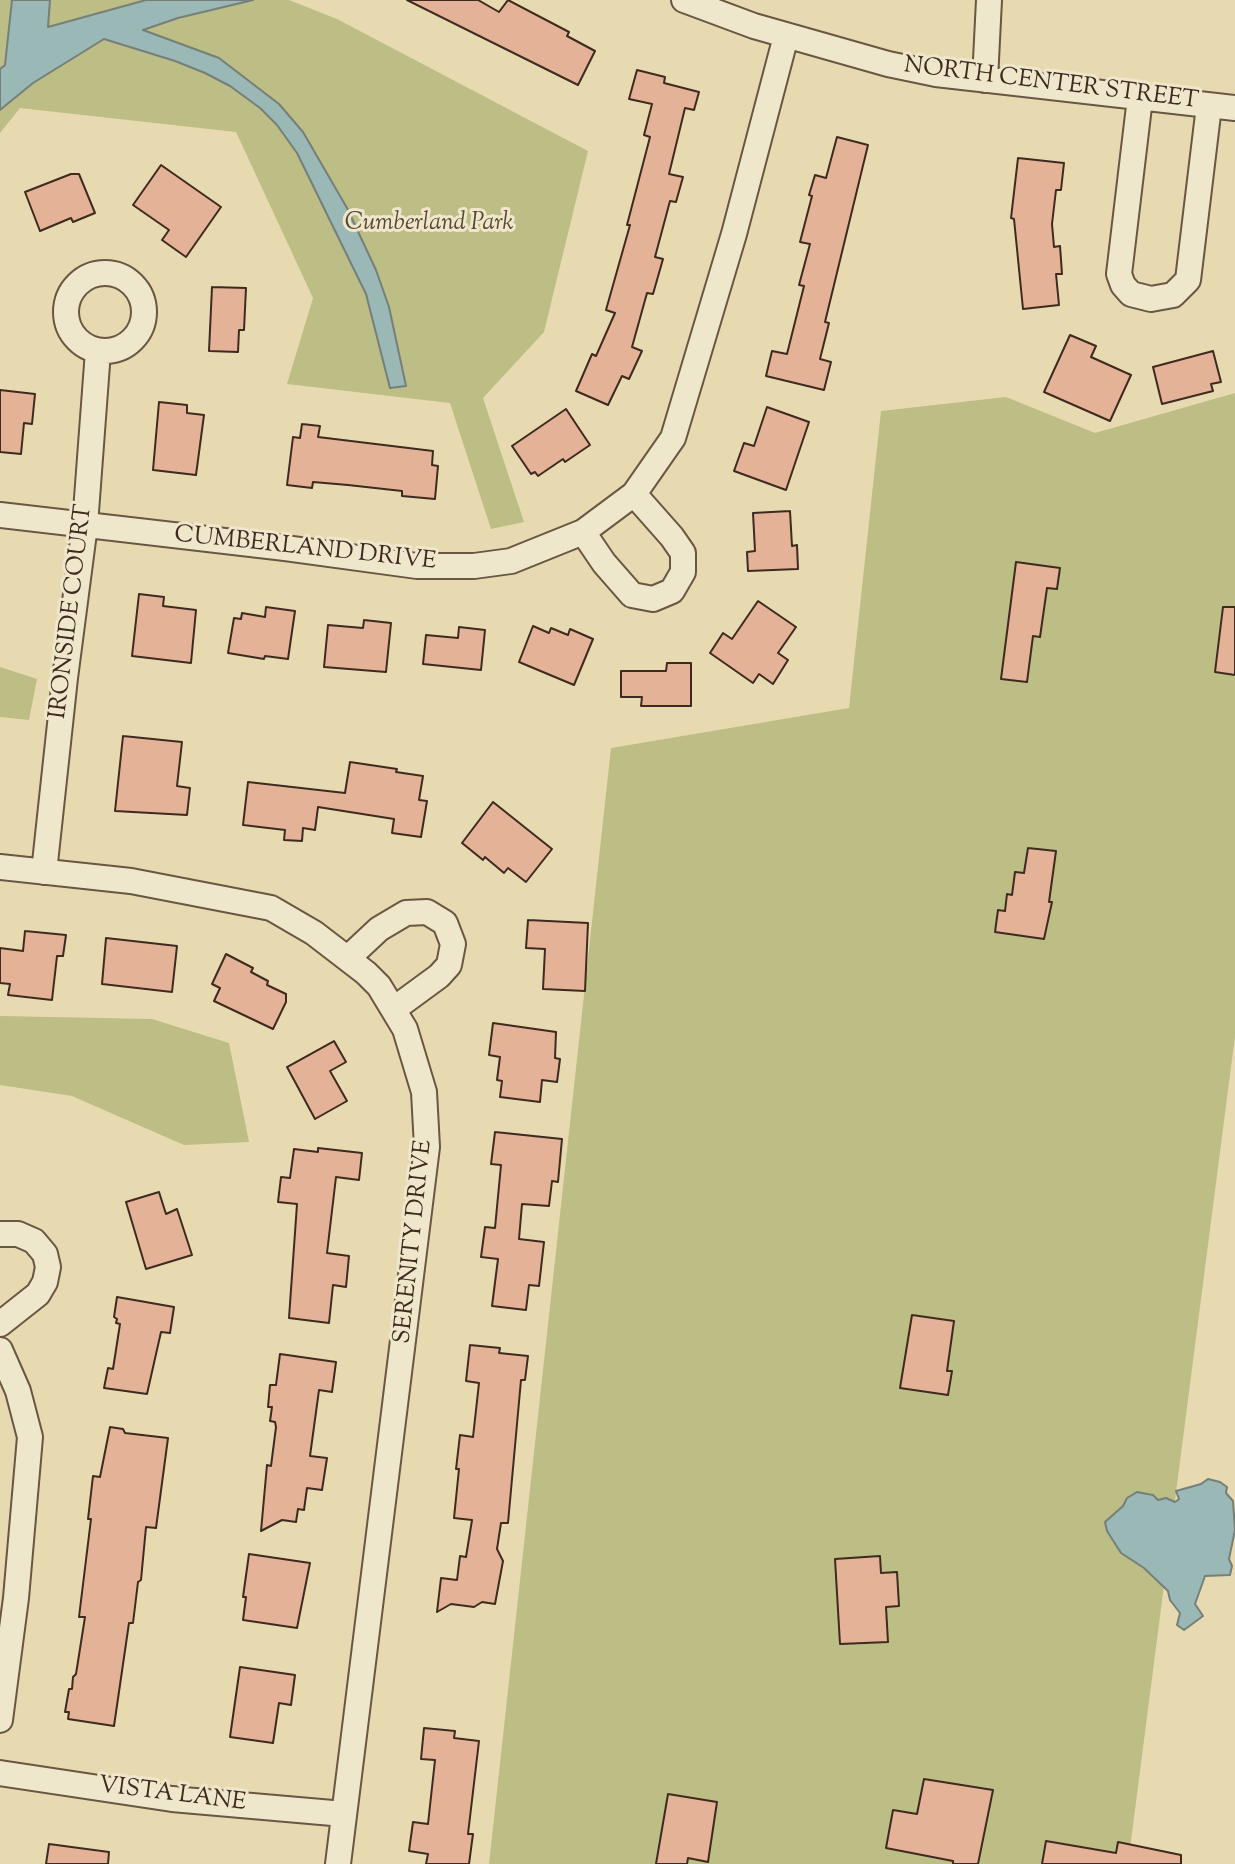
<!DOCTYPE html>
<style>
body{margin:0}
canvas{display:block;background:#e7dab0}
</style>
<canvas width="1235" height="1864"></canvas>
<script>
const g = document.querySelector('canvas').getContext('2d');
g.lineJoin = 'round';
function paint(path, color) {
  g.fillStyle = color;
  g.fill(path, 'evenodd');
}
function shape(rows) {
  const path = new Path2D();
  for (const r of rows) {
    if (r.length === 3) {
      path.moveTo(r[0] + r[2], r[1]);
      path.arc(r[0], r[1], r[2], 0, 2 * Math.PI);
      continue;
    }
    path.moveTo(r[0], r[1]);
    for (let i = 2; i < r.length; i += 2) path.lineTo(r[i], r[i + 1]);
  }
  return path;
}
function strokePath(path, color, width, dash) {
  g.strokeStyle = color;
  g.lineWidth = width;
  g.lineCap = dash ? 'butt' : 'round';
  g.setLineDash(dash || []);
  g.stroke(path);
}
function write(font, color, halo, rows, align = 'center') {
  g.font = font + ' "Sorts Mill Goudy",serif';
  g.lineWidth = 6;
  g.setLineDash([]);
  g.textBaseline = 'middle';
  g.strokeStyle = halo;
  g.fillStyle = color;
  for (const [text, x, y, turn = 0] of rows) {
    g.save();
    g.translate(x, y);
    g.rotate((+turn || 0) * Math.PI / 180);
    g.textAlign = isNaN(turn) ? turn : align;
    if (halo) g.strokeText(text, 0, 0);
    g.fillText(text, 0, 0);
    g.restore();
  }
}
const green = shape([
 [0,0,289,0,337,19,588,151,544,332,483,398,524,522,491,529,450,403,287,384,313,298,236,132,20,108,0,133],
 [1235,393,1235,1036,1128,1864,489,1864,611,748,849,708,881,411,1006,397,1095,433],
 [0,667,37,679,29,720,0,717],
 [0,1016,152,1019,229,1043,249,1142,184,1145,72,1096,0,1085]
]);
const water = shape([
 [12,0,50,0,48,27,146,0,253,0,178,18,143,30,219,58,279,104,303,132,347,208,376,270,389,307,406,386,390,388,366,294,297,153,277,125,260,108,230,86,205,73,175,61,104,39,33,83,0,110,0,69,5,65,12,0],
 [1208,1479,1220,1482,1227,1487,1226,1493,1233,1501,1235,1530,1229,1559,1232,1566,1230,1575,1205,1576,1195,1604,1203,1616,1184,1630,1177,1625,1180,1613,1170,1600,1168,1591,1144,1568,1121,1553,1107,1531,1105,1522,1123,1506,1127,1498,1137,1492,1153,1495,1158,1500,1166,1498,1175,1502,1179,1499,1176,1491,1201,1484,1208,1479]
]);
const building = shape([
 [407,0,478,0,499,12,508,0,569,32,567,36,595,51,578,85,407,0],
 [637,70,665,77,664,83,699,92,694,110,685,108,669,174,683,177,676,202,670,201,655,257,663,259,653,294,647,293,632,347,642,351,629,379,622,376,608,405,576,391,592,354,596,356,615,313,606,310,630,225,627,225,650,137,644,135,652,104,629,99,637,70],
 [837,137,868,145,825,322,829,323,820,359,831,362,824,390,766,376,772,351,787,354,804,286,799,285,810,244,800,242,812,196,809,195,815,175,826,178,837,137],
 [1018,158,1064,163,1061,190,1056,190,1052,224,1054,247,1060,246,1062,274,1056,274,1059,305,1023,309,1014,219,1011,218,1018,158],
 [161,165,221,207,186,257,162,240,169,230,133,205,161,165],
 [71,174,79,174,95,213,73,222,71,218,40,231,25,192,71,174],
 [212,287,246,288,244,330,239,330,238,352,209,351,212,287],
 [1070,335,1096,346,1091,357,1131,375,1110,421,1044,392,1070,335],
 [1213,351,1221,382,1211,384,1213,391,1162,404,1153,367,1213,351],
 [0,390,35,394,32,424,24,423,21,454,0,452,0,390],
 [159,402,187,405,187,413,204,415,196,475,153,470,159,402],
 [767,407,809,422,786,490,734,471,744,443,754,446,767,407],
 [566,409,590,445,565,462,563,459,538,476,535,472,531,474,512,446,566,409],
 [302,424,320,426,318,437,433,451,432,465,438,466,435,499,402,496,402,491,348,485,313,482,312,488,287,485,293,437,300,438,302,424],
 [790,511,792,546,797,545,798,569,748,571,747,552,755,551,753,513,790,511],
 [1016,562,1060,568,1057,589,1047,588,1040,637,1033,636,1027,682,1001,679,1016,562],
 [139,594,164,597,163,606,196,610,191,663,132,656,139,594],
 [758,601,796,627,778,653,788,660,773,684,759,674,753,683,710,653,723,633,732,639,758,601],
 [266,607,295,611,288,659,265,656,264,659,228,653,234,618,241,619,242,613,265,617,266,607],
 [1223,607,1235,607,1235,675,1215,672,1223,607],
 [364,620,391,623,386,672,324,667,328,625,363,628,364,620],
 [533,626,549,633,551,628,568,635,570,629,593,639,574,685,519,662,533,626],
 [459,627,485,630,481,670,423,664,426,635,458,638,459,627],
 [667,663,691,663,691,706,641,706,642,697,621,697,621,671,666,671,667,663],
 [123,736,182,742,177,786,190,788,187,815,115,811,123,736],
 [350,762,397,769,396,772,423,776,419,800,427,801,421,837,392,833,394,819,318,807,315,830,303,828,302,841,284,840,285,830,243,825,248,782,345,793,350,762],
 [493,802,552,849,526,882,508,868,504,873,485,857,483,860,462,843,493,802],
 [1028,848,1056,851,1049,902,1052,902,1044,939,995,932,998,910,1005,911,1007,894,1012,895,1015,872,1024,873,1028,848],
 [528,920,588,923,585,991,543,989,545,949,526,948,528,920],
 [25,931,66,935,63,956,57,956,52,1000,8,995,10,984,0,983,0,948,23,951,25,931],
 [106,938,177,946,172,992,102,984,106,938],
 [226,954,253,968,251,972,268,981,267,985,286,994,286,1002,273,1029,214,1001,220,988,212,984,226,954],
 [493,1023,556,1032,555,1058,560,1059,557,1082,542,1080,540,1102,500,1097,502,1081,497,1080,500,1057,489,1055,493,1023],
 [334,1041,346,1062,330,1071,347,1101,315,1119,287,1067,334,1041],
 [495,1132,562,1139,558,1182,552,1181,549,1206,522,1204,519,1239,544,1242,539,1286,529,1285,526,1310,492,1306,498,1259,481,1257,485,1227,495,1228,501,1165,491,1164,495,1132],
 [318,1148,362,1153,359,1180,336,1177,327,1253,349,1256,346,1287,333,1285,329,1323,289,1318,297,1204,278,1202,281,1177,290,1178,294,1149,318,1152,318,1148],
 [159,1192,166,1214,177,1209,192,1255,146,1269,126,1202,159,1192],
 [117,1297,174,1307,170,1333,161,1332,147,1394,104,1388,108,1368,113,1369,120,1324,116,1323,117,1319,114,1317,117,1297],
 [912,1315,954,1321,947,1371,952,1371,948,1395,900,1388,912,1315],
 [470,1345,500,1348,499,1353,528,1356,525,1380,521,1380,508,1523,501,1523,497,1549,503,1561,495,1604,482,1602,474,1607,451,1604,437,1612,441,1578,457,1580,460,1556,466,1557,472,1520,454,1518,459,1469,456,1469,460,1435,473,1437,479,1383,466,1381,470,1345],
 [280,1354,336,1362,332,1392,319,1390,310,1456,327,1458,322,1490,307,1488,304,1510,298,1509,296,1522,282,1520,261,1531,267,1465,271,1466,276,1427,275,1422,270,1421,272,1407,268,1407,270,1385,276,1385,280,1354],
 [110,1427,123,1429,125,1433,168,1438,156,1528,146,1527,141,1580,138,1582,133,1623,129,1623,114,1726,68,1719,69,1712,65,1712,69,1689,72,1689,73,1677,76,1674,85,1617,79,1617,91,1519,88,1519,93,1476,100,1477,110,1427],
 [249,1554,310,1563,297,1628,243,1620,246,1597,243,1597,249,1554],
 [880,1556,881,1573,897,1572,899,1606,886,1607,888,1642,840,1644,835,1559,880,1556],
 [240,1667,295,1675,291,1705,279,1703,273,1743,230,1737,240,1667],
 [424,1728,455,1731,454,1738,479,1741,468,1834,473,1834,469,1864,426,1864,428,1854,409,1851,413,1822,428,1824,435,1760,421,1759,424,1728],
 [924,1779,993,1790,978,1864,953,1864,953,1861,886,1848,893,1810,917,1814,924,1779],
 [668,1794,717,1802,708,1862,688,1858,687,1864,656,1864,668,1794],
 [1046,1841,1116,1853,1118,1842,1181,1855,1181,1864,1042,1864,1046,1841],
 [49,1844,109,1852,108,1864,46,1864,49,1844]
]);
const minor = shape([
 [684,0,754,26,888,64,936,74,1235,108],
 [985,80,989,0],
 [1140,98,1119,274,1123,285,1131,294,1151,299,1173,295,1188,280,1209,106],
 [105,312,39],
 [0,515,285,548,417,566,474,566,511,561,583,532,634,494,673,438,734,234,786,36],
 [583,532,604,563,632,595,653,599,672,591,683,572,683,553,672,537,634,494],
 [0,867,131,881,271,908,314,933,366,973,379,986,405,1029,424,1092,427,1147,338,1864],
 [44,872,65,678,85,525,98,351],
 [348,958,379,929,406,913,427,912,445,923,453,944,449,965,439,976,394,1009],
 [0,1234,18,1234,34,1241,45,1254,48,1267,45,1282,38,1294,0,1324],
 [0,1350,18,1391,30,1437,16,1598,0,1720],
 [0,1773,172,1799,344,1814]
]);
const streetNames = [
 ["NORTH CENTER STREET",1051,85,7],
 ["CUMBERLAND DRIVE",305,550,6],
 ["IRONSIDE COURT",73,612,-83],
 ["SERENITY DRIVE",415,1242,-84],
 ["VISTA LANE",172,1796,7]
];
const parkNames = [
 ["Cumberland Park",429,225]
];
paint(green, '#bdbd86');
paint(water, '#9ab8b5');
strokePath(water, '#767f79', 2);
paint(building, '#e4b297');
strokePath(building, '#3f2a1f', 2);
strokePath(minor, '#695643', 28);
strokePath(minor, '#efe7cc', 24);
write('24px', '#3f2a1f', '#efe7cc', streetNames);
write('italic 24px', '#584734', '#efe7cc', parkNames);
</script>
